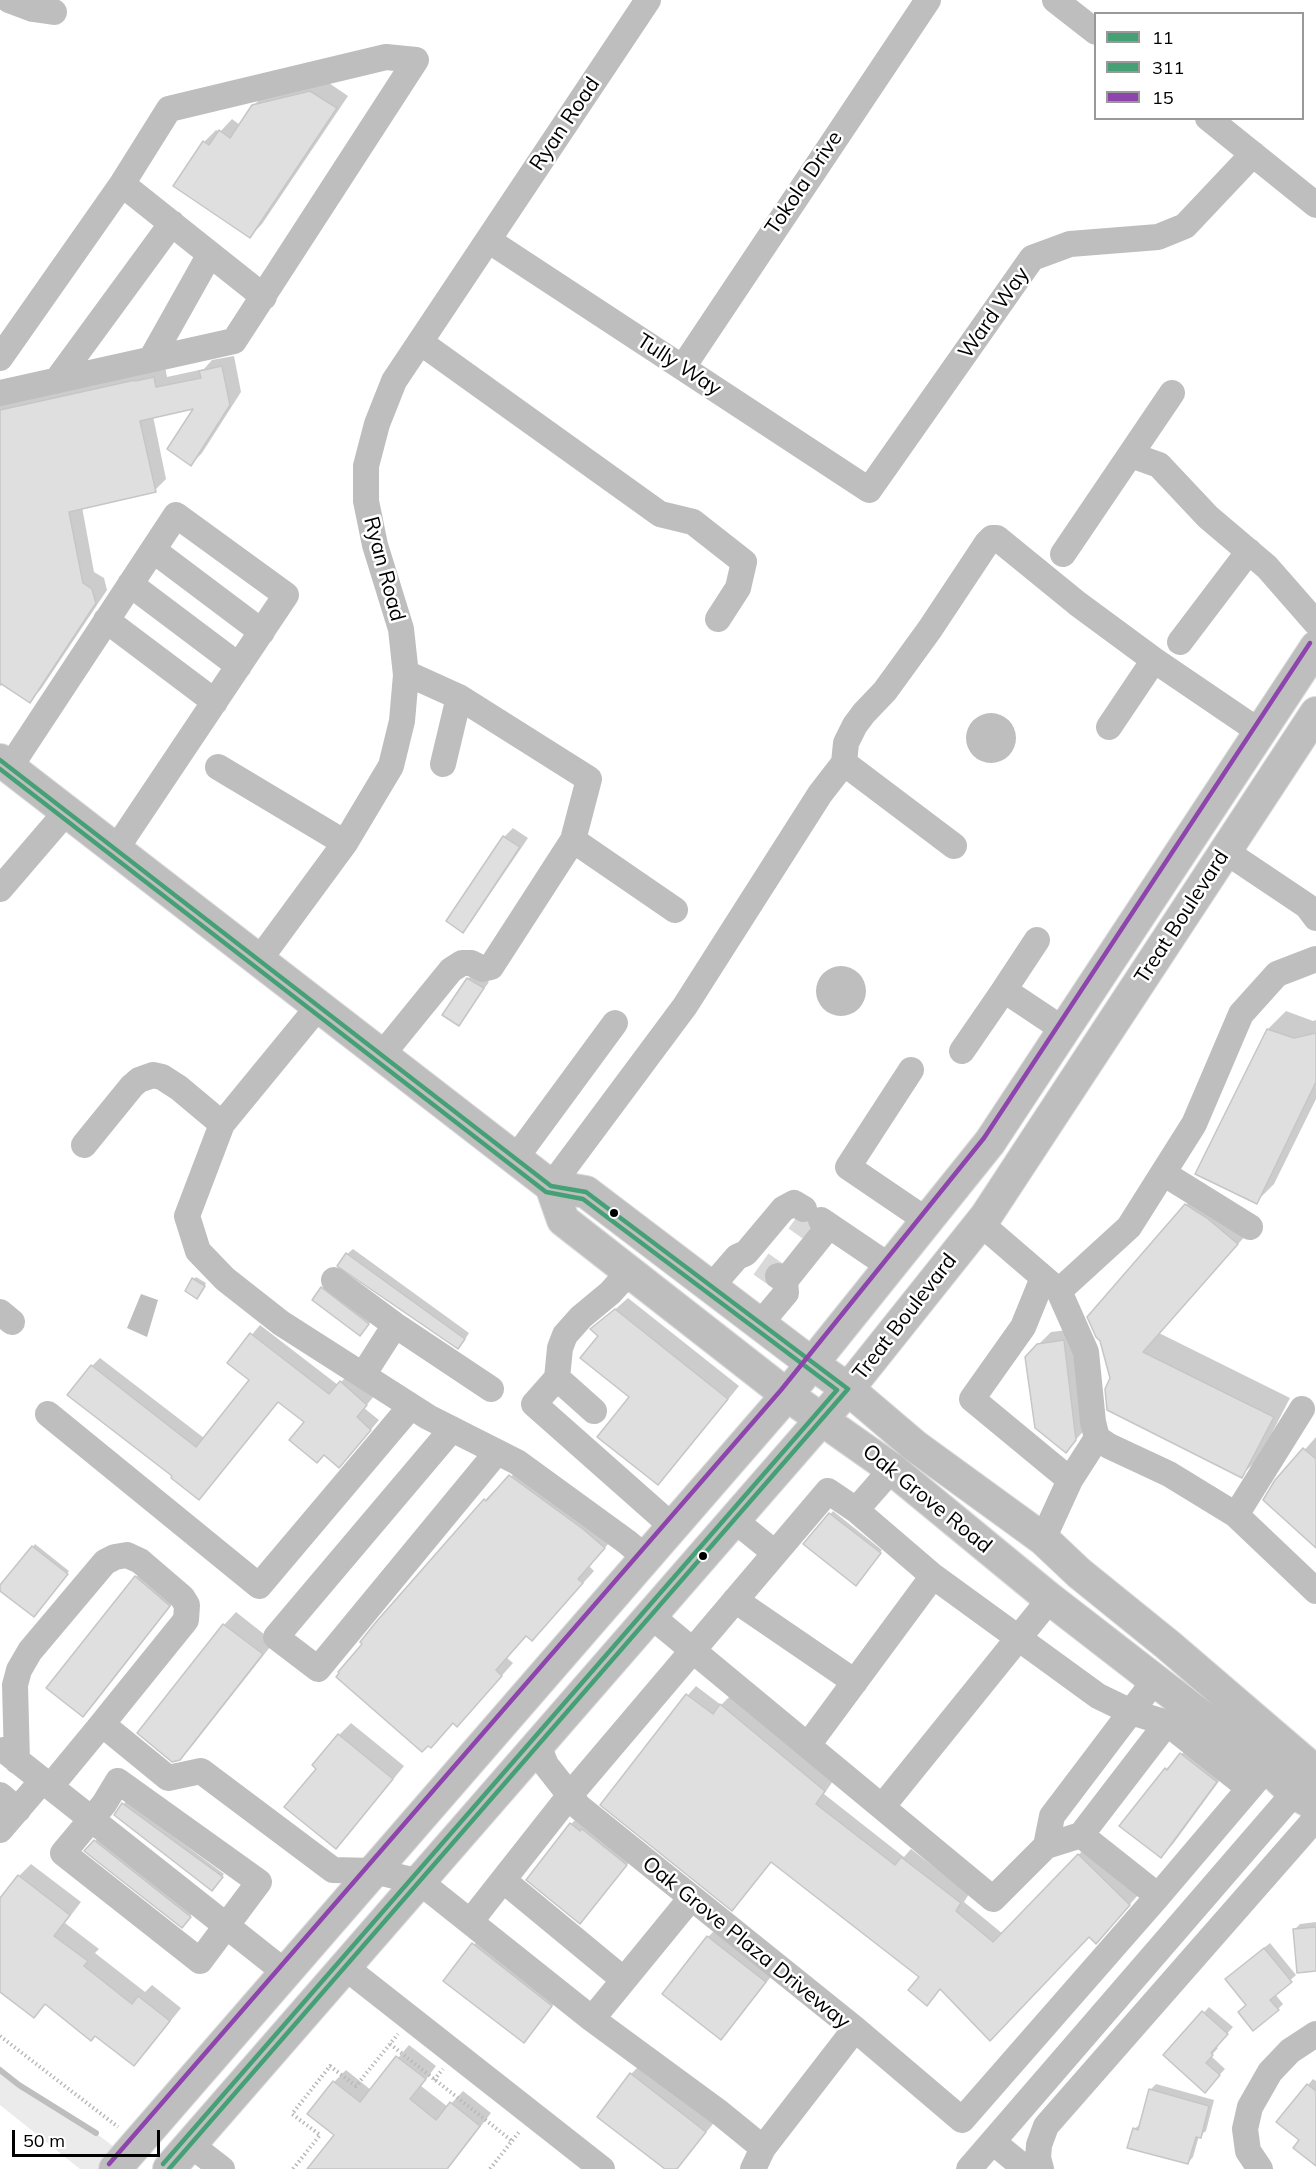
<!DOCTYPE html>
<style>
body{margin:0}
#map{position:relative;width:1316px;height:2169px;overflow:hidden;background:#fff;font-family:Mulish,sans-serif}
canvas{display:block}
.legend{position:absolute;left:1094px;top:12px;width:210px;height:108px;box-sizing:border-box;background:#fff;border:2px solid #999;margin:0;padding:8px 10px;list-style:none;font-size:18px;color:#000}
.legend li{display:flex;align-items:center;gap:12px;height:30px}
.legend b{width:30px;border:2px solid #999}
.scale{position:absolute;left:12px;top:2130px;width:148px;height:27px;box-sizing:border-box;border:3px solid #000;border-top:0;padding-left:8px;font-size:18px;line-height:21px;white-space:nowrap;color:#000;-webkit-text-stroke:4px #fff;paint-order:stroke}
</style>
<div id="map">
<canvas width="1316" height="2169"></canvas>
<ul class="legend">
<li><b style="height:8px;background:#46a076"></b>11</li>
<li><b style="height:8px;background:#46a076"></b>311</li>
<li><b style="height:8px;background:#8e44ad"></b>15</li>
</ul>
<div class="scale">50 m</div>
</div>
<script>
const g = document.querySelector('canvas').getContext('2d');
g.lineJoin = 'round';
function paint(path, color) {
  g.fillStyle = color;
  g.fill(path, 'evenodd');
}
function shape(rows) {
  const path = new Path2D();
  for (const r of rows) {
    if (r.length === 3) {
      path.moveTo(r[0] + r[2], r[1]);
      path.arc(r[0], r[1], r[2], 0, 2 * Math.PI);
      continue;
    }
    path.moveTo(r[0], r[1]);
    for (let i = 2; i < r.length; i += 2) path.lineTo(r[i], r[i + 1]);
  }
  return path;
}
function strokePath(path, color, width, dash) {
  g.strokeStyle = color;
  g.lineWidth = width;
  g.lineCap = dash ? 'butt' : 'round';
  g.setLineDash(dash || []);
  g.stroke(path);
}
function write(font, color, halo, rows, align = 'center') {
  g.font = font + ' Mulish,sans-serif';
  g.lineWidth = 5;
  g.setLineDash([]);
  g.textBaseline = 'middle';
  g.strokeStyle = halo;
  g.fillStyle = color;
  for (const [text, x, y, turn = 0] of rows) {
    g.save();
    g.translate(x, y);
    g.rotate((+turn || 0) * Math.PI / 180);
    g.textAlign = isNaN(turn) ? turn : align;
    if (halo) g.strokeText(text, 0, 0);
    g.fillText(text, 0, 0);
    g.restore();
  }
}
const green = shape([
 [0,2070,19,2085,96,2133,127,2157,116,2169,80,2169,0,2105]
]);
const water = shape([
 [991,738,25],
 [841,991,25],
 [141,1294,158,1300,147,1337,127,1328]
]);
const shadow = shape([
 [323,79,348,96,262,224,250,236,204,142,216,130,220,132,232,119,240,125,253,106,266,93],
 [234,356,241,392,202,453,191,464,196,407,153,416,166,479,155,490,82,507,94,572,104,578,107,590,41,689,30,701,4,684,0,686,0,401,165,366,167,377,204,369,212,360],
 [513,828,528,838,471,922,462,931,504,837],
 [474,973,489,982,459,1024,468,979],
 [1286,1011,1313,1021,1316,1020,1316,1099,1274,1184,1256,1202,1268,1029],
 [1204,1187,1255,1225,1159,1333,1290,1398,1259,1458,1241,1476,1111,1378,1101,1340,1186,1205],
 [353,1249,469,1333,464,1341,458,1347,347,1254],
 [196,1277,206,1283,199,1295,194,1279],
 [328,1283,374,1318,360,1334,322,1288],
 [628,1298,739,1386,670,1471,658,1483,631,1396,600,1335,593,1329],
 [260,1325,338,1385,349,1374,375,1395,364,1408,379,1420,348,1457,279,1401,199,1498,174,1476,92,1366,100,1358,204,1438,252,1380,229,1362],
 [1076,1329,1087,1427,1066,1451,1038,1345,1051,1332],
 [1316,1437,1316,1546,1277,1481],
 [523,1464,616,1535,589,1566,594,1571,544,1627,527,1635,507,1658,513,1663,469,1713,364,1644,377,1623,485,1500,497,1488,499,1490],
 [833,1511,882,1550,858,1581,805,1544],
 [35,1544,69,1571,36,1613,0,1589],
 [148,1565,181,1593,95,1703,83,1715,136,1577],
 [236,1612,274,1642,192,1746,179,1759,139,1733,224,1625],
 [696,1686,721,1705,730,1696,833,1781,824,1794,904,1857,911,1849,969,1894,964,1902,1003,1934,1087,1846,1138,1895,1105,1933,1090,1935,941,1988,927,2004,921,1977,772,1861,732,1909,688,1695],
 [351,1723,404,1766,348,1835,318,1768,339,1735],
 [1194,1742,1228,1769,1173,1844,1161,1856,1121,1825,1166,1769],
 [126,1801,224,1874,214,1887,116,1815],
 [580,1815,635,1855,580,1922,571,1824],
 [97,1839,192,1914,182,1926,87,1851],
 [31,1864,81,1902,65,1923,99,1949,95,1953,145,1992,152,1985,181,2008,146,2052,134,2064,96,2034,46,2003,34,2016,0,1990,0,1901,19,1876],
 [1316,1922,1316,1970,1294,1930,1300,1924],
 [720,1925,777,1969,733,2025,721,2038,708,1937],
 [482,1935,560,1997,523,2041,445,1981],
 [1270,1943,1296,1975,1275,1994,1283,2004,1278,2009,1248,2005,1233,1973],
 [1209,2007,1233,2027,1216,2046,1218,2048,1211,2056,1225,2069,1210,2085,1165,2055],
 [409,2045,436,2066,421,2086,448,2107,463,2091,491,2113,448,2169,309,2169,336,2135,334,2082,346,2070,371,2090],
 [643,2062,717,2119,676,2169,667,2169,631,2074],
 [1313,2079,1316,2081,1316,2164,1301,2140,1308,2085],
 [1156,2084,1214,2100,1206,2131,1199,2136,1193,2157,1188,2163,1134,2129,1141,2124,1150,2090]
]);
const stream = shape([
 [0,2070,19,2085,96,2133]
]);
const building = shape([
 [310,91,337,108,250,238,173,186,203,141,209,145,219,130,230,138,252,105,310,91],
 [222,366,230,405,191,466,167,449,193,409,140,421,156,492,69,512,83,583,92,589,96,603,30,703,0,683,0,410,135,380,135,381,154,377,156,387,201,378,199,371,222,366],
 [503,836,520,847,463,933,446,921,503,836],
 [467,978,484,988,459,1026,442,1015,467,978],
 [1267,1029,1294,1038,1316,1033,1316,1082,1257,1204,1195,1174,1267,1029],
 [1185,1204,1207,1218,1238,1244,1143,1352,1274,1417,1242,1478,1107,1410,1105,1389,1110,1378,1100,1341,1096,1337,1087,1317,1185,1204],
 [346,1253,465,1339,458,1349,337,1266,346,1253],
 [192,1278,205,1286,197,1299,185,1291,192,1278],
 [321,1287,369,1324,360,1336,312,1300,321,1287],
 [615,1309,728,1399,658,1485,597,1437,629,1397,580,1358,598,1336,590,1329,615,1309],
 [250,1333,329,1394,340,1381,367,1405,357,1417,371,1430,339,1468,324,1455,317,1463,289,1440,304,1422,278,1402,199,1500,171,1478,172,1476,67,1395,91,1365,196,1447,249,1380,227,1363,250,1333],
 [1064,1340,1076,1440,1066,1453,1035,1428,1025,1357,1037,1344,1064,1340],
 [1303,1448,1316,1459,1316,1548,1263,1500,1275,1480,1303,1448],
 [509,1475,583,1529,605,1548,578,1579,583,1583,532,1641,526,1636,496,1670,502,1676,457,1727,453,1723,431,1748,428,1746,422,1752,336,1677,339,1673,338,1672,362,1644,360,1642,376,1622,484,1499,486,1501,509,1475],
 [829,1513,881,1553,856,1586,803,1544,829,1513],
 [32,1546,68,1574,34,1617,0,1591,0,1585,32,1546],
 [135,1576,170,1606,83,1717,46,1688,135,1576],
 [223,1624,263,1654,180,1760,172,1762,137,1733,223,1624],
 [686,1694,713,1714,720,1704,825,1791,816,1804,895,1865,901,1857,961,1903,956,1911,993,1942,1078,1854,1130,1905,1096,1944,1089,1937,990,2041,940,1989,927,2006,908,1990,919,1977,771,1862,732,1911,600,1805,686,1694],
 [338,1734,393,1779,336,1849,284,1807,316,1769,312,1765,338,1734],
 [1180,1753,1217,1782,1161,1858,1119,1826,1165,1768,1167,1770,1180,1753],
 [122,1803,223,1877,212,1891,114,1815,122,1803],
 [570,1823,580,1831,582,1829,627,1865,580,1924,526,1880,570,1823],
 [94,1840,191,1917,182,1928,84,1851,94,1840],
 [18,1875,70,1915,54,1936,88,1961,84,1966,132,2004,138,1996,170,2021,134,2066,95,2036,91,2041,45,2004,34,2018,0,1992,0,1898,18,1875],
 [1316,1927,1316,1971,1297,1973,1293,1929,1316,1927],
 [707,1936,766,1982,721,2040,662,1994,707,1936],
 [472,1943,552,2006,524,2043,443,1981,472,1943],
 [1264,1948,1292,1982,1270,2000,1279,2010,1253,2031,1238,2012,1246,2005,1225,1979,1264,1948],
 [1202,2011,1228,2034,1211,2053,1213,2055,1206,2063,1220,2075,1205,2093,1163,2055,1202,2011],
 [396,2056,426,2079,410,2099,436,2120,450,2102,480,2126,447,2169,307,2169,334,2135,307,2114,333,2081,360,2102,396,2056],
 [630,2073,706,2132,677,2169,665,2169,597,2117,630,2073],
 [1307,2084,1316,2091,1316,2166,1293,2148,1299,2140,1276,2122,1307,2084],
 [1149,2089,1209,2106,1201,2138,1196,2137,1188,2164,1127,2148,1133,2128,1138,2130,1149,2089]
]);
const minorTunnel = shape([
 [796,1218,813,1230],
 [761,1264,778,1276]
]);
const path = shape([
 [0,2036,118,2127],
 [390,2044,512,2141],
 [434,2080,443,2069],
 [293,2169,320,2135,292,2114,330,2066,356,2086,398,2034],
 [490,2169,519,2132]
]);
const minor = shape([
 [9,0,33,9,54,12],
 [1055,0,1096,32],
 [1208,118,1316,205],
 [122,184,264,297],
 [488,240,869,490,1032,258,1070,244,1158,237,1185,226,1253,154],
 [420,342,660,514,693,522,744,562,738,588,718,619],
 [0,358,122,184,169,109,386,57,416,60,234,341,0,393],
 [151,359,210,254],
 [683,367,928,0],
 [57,380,172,223],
 [1131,455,1159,465,1208,517,1267,567,1316,623],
 [153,550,262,632],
 [1063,554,1172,393],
 [130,584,239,666],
 [106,620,215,702],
 [1180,642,1249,551],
 [406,673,459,697],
 [1109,727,1154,660],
 [844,763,846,743,855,725,864,713,885,691,930,629,987,543,992,538,997,538,1078,604,1154,660,1260,732],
 [443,764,459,697,589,779,573,840],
 [10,767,176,515,286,595,116,849],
 [218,767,345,843],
 [1225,851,1307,906,1316,918],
 [0,889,67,811],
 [1037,940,1004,990,1064,1030],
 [259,960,345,843,391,766,402,721,406,675,401,629,375,545,366,501,366,466,377,424,394,381,648,0],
 [318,1007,222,1124,187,1216,198,1251,225,1279,281,1323,428,1417,517,1462,627,1542,646,1558],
 [962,1051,1004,990],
 [381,1056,451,970,462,963,471,963,483,969,491,967,573,840,675,910],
 [911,1070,848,1167,926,1220],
 [84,1145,132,1086,139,1080,153,1075,162,1077,179,1088,222,1124],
 [515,1159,615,1023],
 [1163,1173,1250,1227],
 [551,1186,685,1006,820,794,844,763,954,846],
 [821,1220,889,1266],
 [980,1223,1059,1291,1086,1352,1093,1422,1097,1438,1109,1446,1169,1474,1236,1515,1316,1591],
 [1043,1278,1023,1327,972,1399,1070,1480],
 [334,1280,395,1325],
 [785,1281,829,1226],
 [711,1287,737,1257,746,1253,783,1209,794,1203,804,1209],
 [1059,1291,1129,1227,1194,1124,1241,1014,1277,974,1316,959],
 [0,1312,12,1322],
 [760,1324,786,1293,785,1281,778,1276],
 [363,1375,395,1325,491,1389],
 [557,1378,560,1348,565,1335,581,1317,610,1293,629,1272],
 [594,1411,557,1378,534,1404,673,1527],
 [48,1414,259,1586,411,1406],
 [452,1429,276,1637,318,1669,497,1452],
 [856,1510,892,1469],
 [1236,1515,1302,1409],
 [733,1519,775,1553],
 [1043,1539,1070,1480,1097,1438],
 [735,1600,855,1682],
 [650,1615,993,1899,1046,1846],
 [1155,1680,1052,1816,1046,1846,1081,1835,1167,1723],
 [808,1745,933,1576],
 [4,1750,286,1973],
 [17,1761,15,1685,19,1670,30,1651,105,1562,115,1557,127,1555,140,1561,182,1597,187,1605,186,1620,102,1724],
 [118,1781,259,1882,200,1961,63,1853,104,1804,118,1781],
 [50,1787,102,1724,168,1778,201,1771,333,1870,374,1871,420,1882,592,2019,720,2113,763,2148,855,2029,579,1807,546,1765,538,1745],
 [0,1795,18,1810],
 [882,1807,1050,1599],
 [0,1830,42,1781],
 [1081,1835,1158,1896],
 [470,1922,503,1880],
 [345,1967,602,2169],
 [624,1980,503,1880,570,1795,828,1491,856,1510,933,1576,1098,1696,1131,1712,1167,1723,1249,1788],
 [592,2019,691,1898],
 [855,2029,962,2120,1158,1896,1259,1777],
 [993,2142,1026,2169],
 [191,2145,222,2169],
 [753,2169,763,2148],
 [969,2169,1294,1793,1310,1786],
 [1041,2169,1038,2158,1039,2145,1046,2126,1316,1818],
 [1260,2169,1248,2151,1245,2129,1250,2107,1270,2072,1290,2051,1316,2034]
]);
const major = shape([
 [0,760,551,1186,586,1192,811,1363,848,1389,915,1446,1043,1539,1079,1573,1168,1645,1316,1772],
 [551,1186,563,1220,787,1395,892,1469,1050,1599,1267,1767,1294,1793,1316,1805],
 [115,2169,787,1395,990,1142,1316,647],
 [169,2169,848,1389,986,1216,1316,713]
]);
const bus1 = shape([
 [0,760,551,1186,586,1192,848,1389,169,2169]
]);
const bus2 = shape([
 [0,769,546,1192,583,1199,837,1390,163,2164]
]);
const bus3 = shape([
 [109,2164,781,1390,984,1138,1310,643]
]);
const markers = [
 [614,1213,5,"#000"],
 [703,1556,5,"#000"]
];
const streetNames = [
 ["Ryan Road",565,124,-56],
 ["Tokola Drive",804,183,-56],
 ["Ward Way",994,313,-55],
 ["Tully Way",679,365,33],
 ["Ryan Road",384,569,75],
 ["Treat Boulevard",1182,917,-57],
 ["Treat Boulevard",905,1317,-52],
 ["Oak Grove Road",927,1499,39],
 ["Oak Grove Plaza Driveway",746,1943,39]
];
paint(green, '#ebebeb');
paint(water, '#bebebe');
paint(shadow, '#0003');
strokePath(stream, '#bebebe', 6);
paint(building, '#dfdfdf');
strokePath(building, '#c6c6c6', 1.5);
strokePath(minorTunnel, '#d9d9d9', 26, [26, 13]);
strokePath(major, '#dbdbdb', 34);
strokePath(path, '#b9b9b9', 4, [1.5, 3]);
strokePath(minor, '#bebebe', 26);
strokePath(major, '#bebebe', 32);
strokePath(bus1, '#46a076', 4.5);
strokePath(bus2, '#46a076', 4.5);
strokePath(bus3, '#8e44ad', 4.5);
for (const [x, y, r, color] of markers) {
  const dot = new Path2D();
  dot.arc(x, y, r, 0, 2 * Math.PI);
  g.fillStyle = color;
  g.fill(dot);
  strokePath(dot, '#fff', 2);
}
write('21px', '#000', '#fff', streetNames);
</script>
